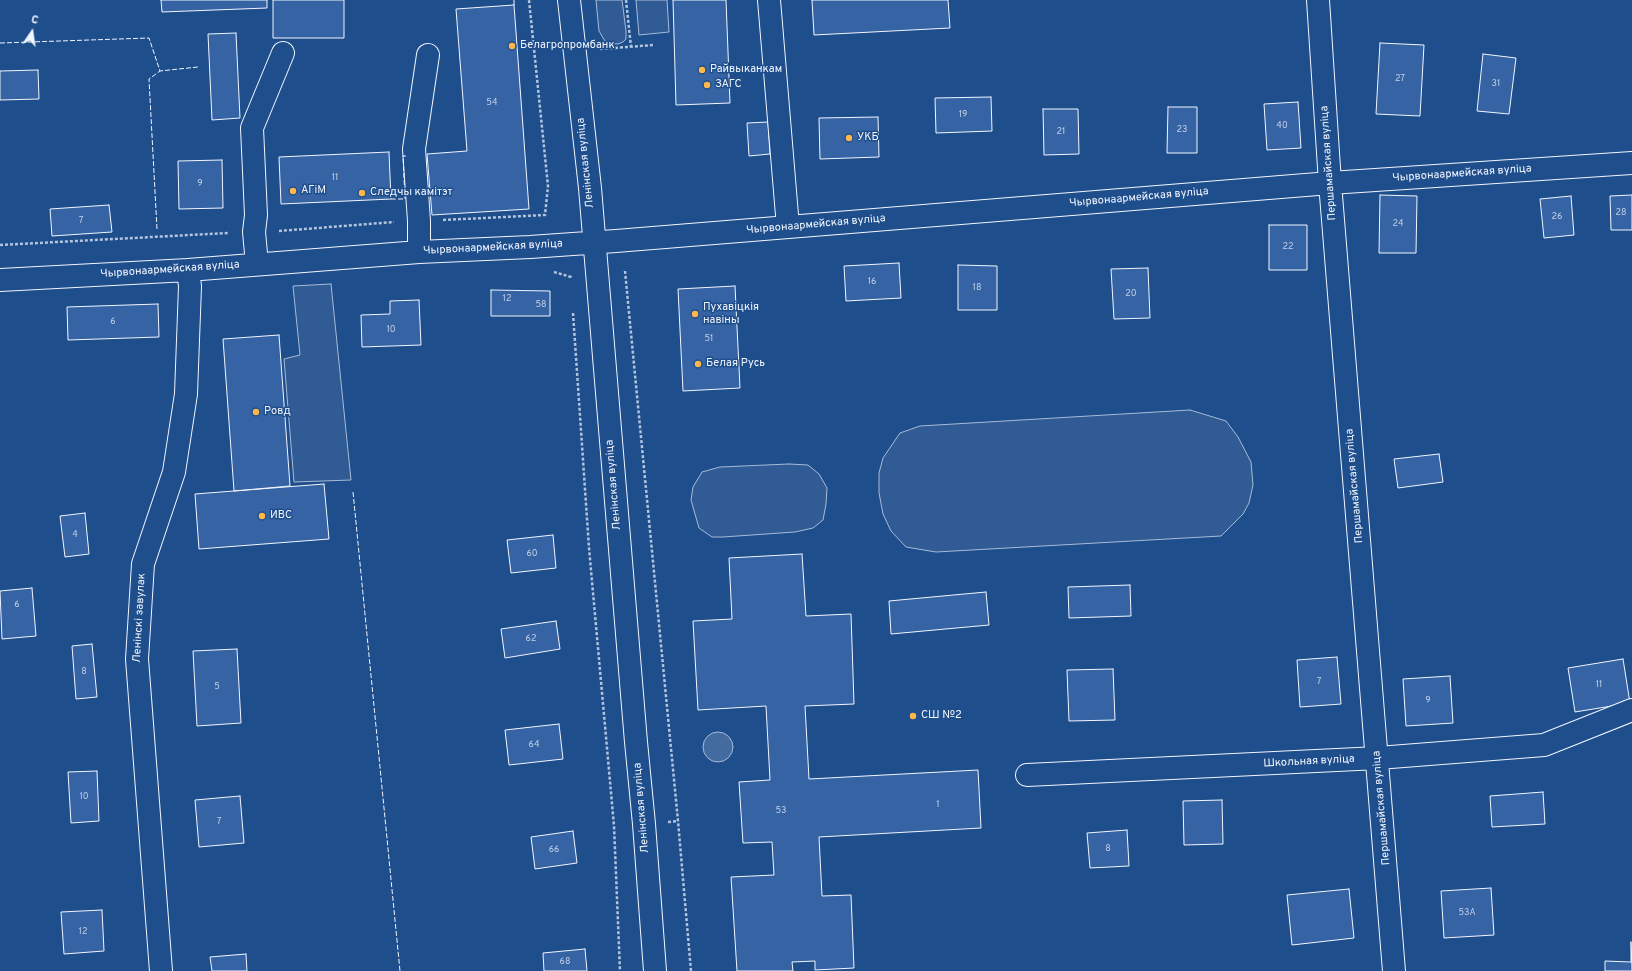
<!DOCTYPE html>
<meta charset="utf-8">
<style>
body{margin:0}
#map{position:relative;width:1632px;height:971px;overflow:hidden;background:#1f4e8c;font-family:Overpass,sans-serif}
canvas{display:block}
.north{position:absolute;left:12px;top:12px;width:40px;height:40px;-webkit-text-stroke:3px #1f4e8c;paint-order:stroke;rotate:13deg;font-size:11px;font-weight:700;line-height:16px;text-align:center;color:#f2f6ff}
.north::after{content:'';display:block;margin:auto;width:14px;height:18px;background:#f2f6ff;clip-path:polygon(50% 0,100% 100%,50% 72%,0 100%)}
</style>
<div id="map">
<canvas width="1632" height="971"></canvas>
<div class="north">С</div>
</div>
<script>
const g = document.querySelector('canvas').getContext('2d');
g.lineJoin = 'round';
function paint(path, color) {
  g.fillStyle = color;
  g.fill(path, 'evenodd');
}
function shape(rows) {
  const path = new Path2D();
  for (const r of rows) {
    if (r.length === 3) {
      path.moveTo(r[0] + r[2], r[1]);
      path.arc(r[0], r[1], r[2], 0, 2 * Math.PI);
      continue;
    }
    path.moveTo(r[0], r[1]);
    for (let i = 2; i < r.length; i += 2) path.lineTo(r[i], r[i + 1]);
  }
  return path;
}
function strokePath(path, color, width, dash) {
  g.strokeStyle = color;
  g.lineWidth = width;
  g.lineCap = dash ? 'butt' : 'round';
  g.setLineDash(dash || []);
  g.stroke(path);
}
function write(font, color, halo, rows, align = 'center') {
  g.font = font + ' Overpass,sans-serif';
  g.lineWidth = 3;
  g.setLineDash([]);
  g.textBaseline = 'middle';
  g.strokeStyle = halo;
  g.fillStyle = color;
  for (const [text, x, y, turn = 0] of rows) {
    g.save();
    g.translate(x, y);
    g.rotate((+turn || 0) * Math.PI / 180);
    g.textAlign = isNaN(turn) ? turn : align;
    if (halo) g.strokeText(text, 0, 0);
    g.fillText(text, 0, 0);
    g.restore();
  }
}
const built = shape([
 [596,0,622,0,626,31,626,39,623,42,618,44,606,43,599,31,596,0],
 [636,0,667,0,669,32,639,35,636,0],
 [331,284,351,480,294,482,284,359,300,355,293,286,331,284],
 [1190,410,1226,421,1238,437,1251,462,1253,485,1249,503,1243,514,1221,536,936,552,906,547,891,531,883,514,879,493,879,473,883,458,900,433,920,426,1190,410],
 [789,464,808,465,819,474,827,488,826,504,823,520,813,528,795,532,723,537,712,537,699,528,691,500,693,487,702,472,720,467,789,464]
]);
const water = shape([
 [718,747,15]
]);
const building = shape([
 [161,0,267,0,267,8,162,12,161,0],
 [273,0,344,0,344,38,273,38,273,0],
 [673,0,726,0,730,103,676,105,673,0],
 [812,0,948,0,950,28,814,35,812,0],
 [514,5,529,209,432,215,427,154,467,151,456,9,514,5],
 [236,33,240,118,212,120,208,34,236,33],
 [1380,43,1424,45,1420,116,1376,114,1380,43],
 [1483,54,1516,58,1509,114,1477,111,1483,54],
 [38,70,39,99,0,100,0,71,38,70],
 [991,97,992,131,936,133,935,98,991,97],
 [1298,102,1301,148,1267,150,1264,104,1298,102],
 [1168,107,1197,107,1197,153,1167,153,1168,107],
 [1043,109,1078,109,1079,154,1044,155,1043,109],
 [878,117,879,157,820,159,819,118,878,117],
 [768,122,770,154,749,156,747,123,768,122],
 [389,152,391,199,281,204,279,157,389,152],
 [222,160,223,208,179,209,178,161,222,160],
 [1380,195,1417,196,1416,253,1379,253,1380,195],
 [1632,195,1632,230,1611,230,1610,196,1632,195],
 [1571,196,1574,235,1544,238,1540,199,1571,196],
 [109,205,112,232,52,236,50,209,109,205],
 [1269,225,1307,225,1307,270,1269,270,1269,225],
 [899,263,901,298,846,301,844,266,899,263],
 [958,265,997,266,997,310,958,310,958,265],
 [1148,268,1150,318,1114,319,1111,269,1148,268],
 [735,286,740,388,683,391,678,289,735,286],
 [491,290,550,291,550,316,491,316,491,290],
 [419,300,421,345,362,347,361,315,390,314,390,301,419,300],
 [158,304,159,337,68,340,67,307,158,304],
 [279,335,290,486,234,491,223,339,279,335],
 [1439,454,1443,482,1398,488,1394,459,1439,454],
 [324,484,329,539,199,549,195,494,324,484],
 [85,513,89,554,65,557,60,516,85,513],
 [553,535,556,568,511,573,507,540,553,535],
 [802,554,806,616,851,614,854,704,805,706,809,779,978,770,981,828,819,837,822,896,851,895,854,968,815,970,815,961,792,962,793,971,737,971,731,877,774,875,772,842,743,843,739,782,770,780,766,706,698,710,693,621,732,619,729,558,802,554],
 [1130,585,1131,616,1069,618,1068,587,1130,585],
 [32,588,36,636,2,639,0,591,32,588],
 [986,592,989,625,891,634,889,601,986,592],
 [556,621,560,649,505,658,501,629,556,621],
 [92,644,97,697,76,699,72,646,92,644],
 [237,649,241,723,197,726,193,651,237,649],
 [1337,657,1341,704,1300,707,1297,660,1337,657],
 [1623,659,1630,703,1575,712,1568,668,1623,659],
 [1113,669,1115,720,1069,721,1067,670,1113,669],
 [1450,676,1453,723,1406,726,1403,679,1450,676],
 [559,724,563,759,509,765,505,730,559,724],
 [97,771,99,821,71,823,68,772,97,771],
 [1543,792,1545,824,1492,827,1490,796,1543,792],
 [240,796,244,843,199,847,195,800,240,796],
 [1222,800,1223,844,1184,845,1183,801,1222,800],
 [1127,830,1129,866,1090,868,1087,833,1127,830],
 [573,831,577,863,535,869,531,837,573,831],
 [1491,888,1494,935,1444,938,1441,891,1491,888],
 [1349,889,1354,938,1292,945,1287,895,1349,889],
 [102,910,104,951,64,954,61,912,102,910],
 [1631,942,1632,971,1605,971,1605,961,1631,962,1631,942],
 [585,949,587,971,544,971,543,953,585,949],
 [246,954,247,971,212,971,210,957,246,954]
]);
const path = shape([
 [626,0,631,47],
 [600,49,654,45],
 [443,220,545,215,548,186,529,0],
 [279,231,394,222],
 [0,245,228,233],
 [625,271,678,821,691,971],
 [554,272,571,277,571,278],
 [573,313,589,548,614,826,620,971],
 [668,822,678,821]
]);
const minor = shape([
 [569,0,590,188,636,742,644,824,655,971],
 [769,0,788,227],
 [1318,0,1330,183,1394,971],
 [419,252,419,221,414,149,428,55],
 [257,264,254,232,256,215,252,128,283,53],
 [0,280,188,270,419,252,530,247,616,241,1330,183,1632,163],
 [1027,775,1378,758,1544,745,1632,710],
 [161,971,137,659,143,564,174,472,186,394,190,286,188,270]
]);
const fence = shape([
 [514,0,514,5],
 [0,43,149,38,160,71,198,67],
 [391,199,405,199,403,156,406,156],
 [157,229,149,79,160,71],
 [353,492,400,971]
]);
const markers = [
 [512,46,4,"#ffb74d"],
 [702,70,4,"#ffb74d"],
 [707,85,4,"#ffb74d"],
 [849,138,4,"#ffb74d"],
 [293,191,4,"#ffb74d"],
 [362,193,4,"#ffb74d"],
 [695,314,4,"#ffb74d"],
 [698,364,4,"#ffb74d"],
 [256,412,4,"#ffb74d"],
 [262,516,4,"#ffb74d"],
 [913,716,4,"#ffb74d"]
];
const numberNames = [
 ["27",1400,79],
 ["31",1496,84],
 ["54",492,103],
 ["19",963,115],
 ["40",1282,126],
 ["23",1182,130],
 ["21",1061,132],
 ["11",335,178],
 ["9",200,184],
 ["28",1621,213],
 ["26",1557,217],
 ["7",81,221],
 ["24",1398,224],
 ["22",1288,247],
 ["16",872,282],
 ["18",977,288],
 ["20",1131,294],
 ["12",507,299],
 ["58",541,305],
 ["6",113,322],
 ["10",391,330],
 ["51",709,339],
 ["4",75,535],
 ["60",532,554],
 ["6",17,605],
 ["62",531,639],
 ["8",84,672],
 ["7",1319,682],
 ["11",1599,685],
 ["5",217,687],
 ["9",1428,701],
 ["64",534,745],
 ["10",84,797],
 ["1",938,805],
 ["53",781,811],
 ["7",219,822],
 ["8",1108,849],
 ["66",554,850],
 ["53А",1467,913],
 ["12",83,932],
 ["68",565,962]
];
const poiNames = [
 ["Белагропромбанк",520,46],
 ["Райвыканкам",710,70],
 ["ЗАГС",715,85],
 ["УКБ",857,138],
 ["АГіМ",301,191],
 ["Следчы камітэт",370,193],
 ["Пухавіцкія",703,308],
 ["навіны",703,321],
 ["Белая Русь",706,364],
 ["Ровд",264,412],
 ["ИВС",270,516],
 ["СШ №2",921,716]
];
const streetNames = [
 ["Ленінская вуліца",586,163,-96],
 ["Першамайская вуліца",1329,163,-94],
 ["Чырвонаармейская вуліца",1462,174,-4],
 ["Чырвонаармейская вуліца",1139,198,-5],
 ["Чырвонаармейская вуліца",816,225,-5],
 ["Чырвонаармейская вуліца",493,248,-3],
 ["Чырвонаармейская вуліца",170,270,-4],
 ["Ленінская вуліца",614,485,-95],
 ["Першамайская вуліца",1355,486,-95],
 ["Ленінскі завулак",140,618,-87],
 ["Школьная вуліца",1309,762,-3],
 ["Ленінская вуліца",642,808,-95],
 ["Першамайская вуліца",1382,808,-95]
];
paint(built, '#305b95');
strokePath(built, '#a8bbd7', 1);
paint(water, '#446ba0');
strokePath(water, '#a8bbd7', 1);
paint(building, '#3563a3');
strokePath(building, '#f2f6ff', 1);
strokePath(minor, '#f2f6ff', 24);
strokePath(path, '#b3c4dc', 2.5, [3, 2]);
strokePath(minor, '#1f4e8c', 22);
strokePath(fence, '#f2f6ff', 1, [5, 2]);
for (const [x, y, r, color] of markers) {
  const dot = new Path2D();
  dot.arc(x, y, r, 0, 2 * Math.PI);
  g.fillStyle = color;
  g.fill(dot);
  strokePath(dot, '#1f4e8c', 1.5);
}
write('9px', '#c3d1e8', null, numberNames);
write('11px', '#f2f6ff', '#1f4e8c', poiNames, 'left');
write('11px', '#f2f6ff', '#1f4e8c', streetNames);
</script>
